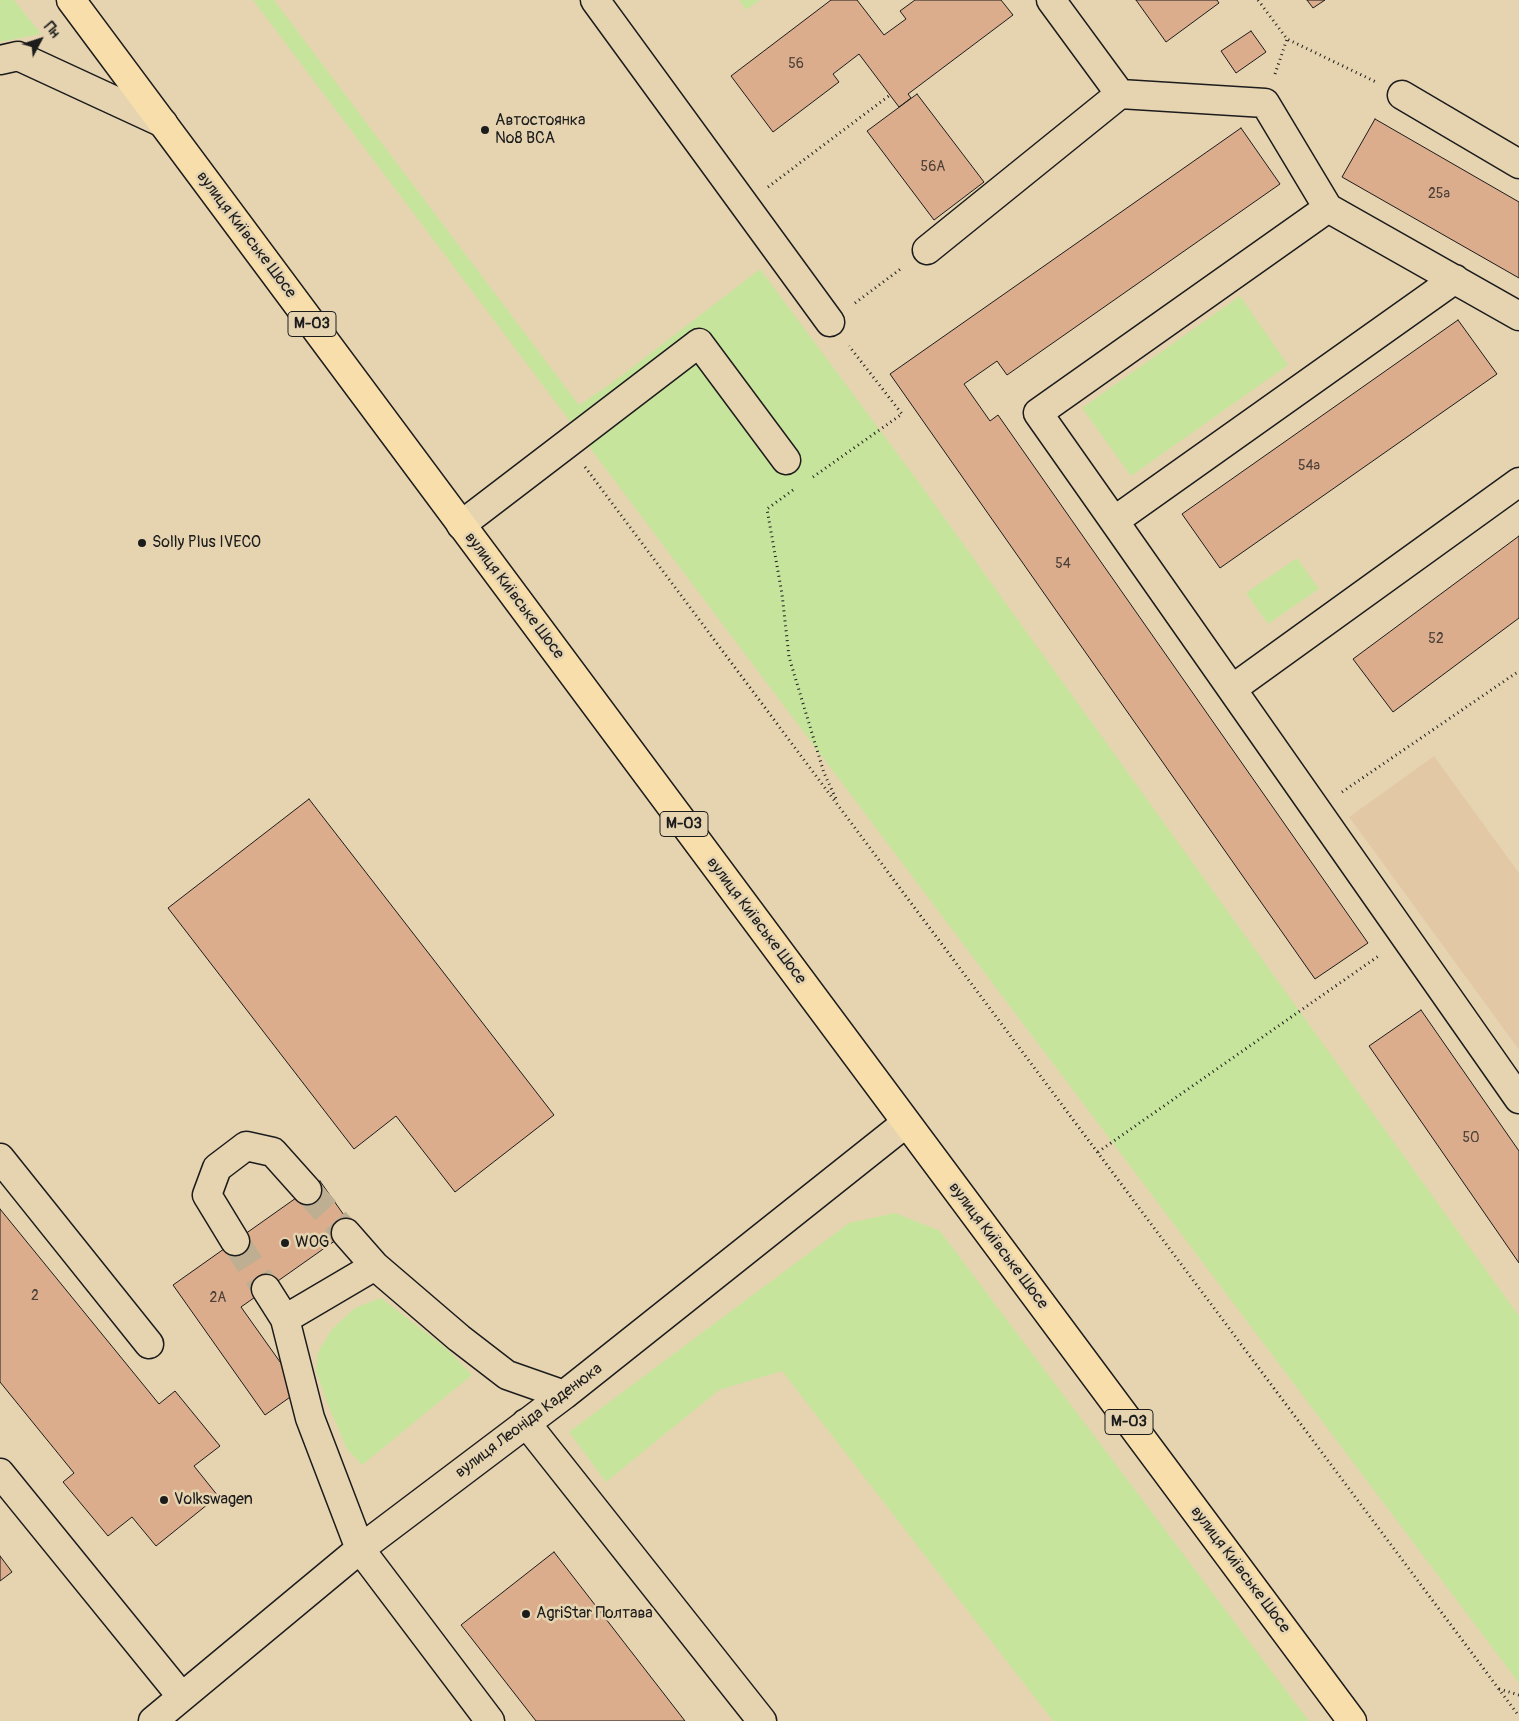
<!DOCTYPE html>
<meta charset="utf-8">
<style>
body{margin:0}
#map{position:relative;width:1519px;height:1721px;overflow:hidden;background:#e6d4b1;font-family:Pangolin,sans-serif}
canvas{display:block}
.north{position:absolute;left:15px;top:15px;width:50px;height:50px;-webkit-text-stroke:4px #e6d4b1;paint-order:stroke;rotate:50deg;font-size:14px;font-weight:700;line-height:20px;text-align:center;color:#1c1c1c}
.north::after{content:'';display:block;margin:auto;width:18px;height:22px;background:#1c1c1c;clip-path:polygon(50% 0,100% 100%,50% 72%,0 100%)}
</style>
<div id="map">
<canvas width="1519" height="1721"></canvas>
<div class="north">Пн</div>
</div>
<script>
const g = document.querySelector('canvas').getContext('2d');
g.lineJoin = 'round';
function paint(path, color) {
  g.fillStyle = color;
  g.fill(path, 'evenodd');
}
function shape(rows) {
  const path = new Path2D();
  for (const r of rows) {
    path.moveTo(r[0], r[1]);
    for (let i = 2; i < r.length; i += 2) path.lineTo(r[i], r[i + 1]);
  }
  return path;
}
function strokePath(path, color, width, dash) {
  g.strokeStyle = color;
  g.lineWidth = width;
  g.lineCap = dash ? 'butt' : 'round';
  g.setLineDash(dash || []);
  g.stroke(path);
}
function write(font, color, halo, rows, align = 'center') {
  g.font = font + ' Pangolin,sans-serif';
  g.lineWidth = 5;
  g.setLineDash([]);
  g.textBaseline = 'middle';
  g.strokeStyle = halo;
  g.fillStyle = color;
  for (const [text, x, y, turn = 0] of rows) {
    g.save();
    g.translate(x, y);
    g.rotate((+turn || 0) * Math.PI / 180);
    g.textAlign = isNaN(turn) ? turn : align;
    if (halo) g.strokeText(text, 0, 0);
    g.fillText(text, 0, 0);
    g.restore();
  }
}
const built = shape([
 [1434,756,1519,873,1519,1050,1349,817]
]);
const green = shape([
 [0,0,14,0,41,34,0,42],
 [253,0,274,0,579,405,612,383,760,269,920,484,1519,1316,1519,1683],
 [739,0,760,0,746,10],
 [1240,296,1288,365,1131,476,1082,408],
 [1297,558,1319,589,1268,624,1246,593],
 [895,1213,940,1231,1309,1721,1053,1721,782,1371,719,1390,606,1482,569,1432,849,1223],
 [381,1298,446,1348,472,1375,362,1465,347,1449,327,1402,316,1371,318,1352,332,1329,355,1308]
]);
const building = shape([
 [831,0,857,0,884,35,906,19,900,11,915,0,1001,0,1013,15,908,94,911,98,899,107,859,54,833,74,839,82,773,132,731,76,831,0],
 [1136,0,1217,0,1219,3,1166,42,1136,0],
 [1307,0,1325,0,1313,8,1307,0],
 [1251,31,1266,52,1236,73,1221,51,1251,31],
 [917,94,984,182,934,220,867,131,917,94],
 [1375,119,1519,202,1519,278,1342,177,1375,119],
 [1241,128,1280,184,1007,375,997,361,964,384,990,421,998,415,1368,943,1315,979,890,374,1241,128],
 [1458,320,1497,374,1220,568,1182,514,1458,320],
 [1519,536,1519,618,1393,712,1353,659,1519,536],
 [309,799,554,1115,455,1192,396,1116,354,1149,168,908,309,799],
 [1421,1010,1519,1151,1519,1263,1369,1046,1421,1010],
 [320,1181,353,1228,241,1307,300,1390,265,1415,173,1285,320,1181],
 [0,1209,159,1404,175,1391,220,1446,194,1466,218,1496,156,1546,132,1517,108,1536,63,1482,74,1473,0,1382,0,1209],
 [554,1552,685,1721,536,1721,465,1630,461,1625,554,1552],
 [0,1556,12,1572,0,1581,0,1556]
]);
const minorTunnel = shape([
 [307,1190,346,1233],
 [235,1241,266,1289]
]);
const path = shape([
 [1258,0,1287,39,1376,82],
 [1275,74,1287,39],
 [768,187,890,95],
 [855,303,902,268],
 [585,467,1519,1716],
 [813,477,902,414,849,346],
 [793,490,767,509,782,594,789,657,824,773,837,801],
 [1342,792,1519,671],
 [1098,1152,1380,955],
 [1499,1689,1519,1695]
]);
const minor = shape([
 [595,0,830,322],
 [1051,0,1120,94,1265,103,1328,208,1519,316],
 [0,60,18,56,163,123],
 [1402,95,1519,164],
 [927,250,1120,94],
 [1455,279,1114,521,1519,1099],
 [1114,521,1038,413,1328,208],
 [461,525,699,343,786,460],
 [1232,689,1519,482],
 [0,1158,149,1344],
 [346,1233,375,1266,459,1338,507,1375,564,1395],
 [235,1241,207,1195,217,1168,246,1146,273,1152,307,1190],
 [266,1289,285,1319,310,1418,360,1549,490,1721],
 [285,1319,375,1266],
 [526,1423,762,1721],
 [0,1473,182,1697],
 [153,1721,360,1549,564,1395,906,1123]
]);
const highway = shape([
 [71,0,1352,1721]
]);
const markers = [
 [485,130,5,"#1c1c1c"],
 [142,543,5,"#1c1c1c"],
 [285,1243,5,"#1c1c1c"],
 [164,1500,5,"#1c1c1c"],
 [526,1614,5,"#1c1c1c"]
];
const numberNames = [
 ["56",796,64],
 ["56А",933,167],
 ["25а",1439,194],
 ["54а",1309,466],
 ["54",1063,564],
 ["52",1436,639],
 ["50",1471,1138],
 ["2",35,1296],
 ["2А",218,1298]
];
const shields = [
 [312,324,48],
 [684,824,48],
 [1129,1422,48]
];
const shieldNames = [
 ["М-03",312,324],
 ["М-03",684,824],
 ["М-03",1129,1422]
];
const poiNames = [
 ["Автостоянка",495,121],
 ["№8 ВСА",495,139],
 ["Solly Plus IVECO",152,543],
 ["WOG",295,1243],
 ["Volkswagen",174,1500],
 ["AgriStar Полтава",536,1614]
];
const streetNames = [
 ["вулиця Київське Шосе",246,235,53],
 ["вулиця Київське Шосе",514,596,53],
 ["вулиця Київське Шосе",756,921,53],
 ["вулиця Київське Шосе",998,1246,53],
 ["вулиця Леоніда Каденюка",529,1421,-37],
 ["вулиця Київське Шосе",1240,1570,53]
];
paint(built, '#e3c8a6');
paint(green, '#c7e49c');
paint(building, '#dbad8c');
strokePath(building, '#1c1c1c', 1);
strokePath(minorTunnel, '#beaf93', 28, [28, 14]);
strokePath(minor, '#1c1c1c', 31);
strokePath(highway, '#1c1c1c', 31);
strokePath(path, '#1c1c1c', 3, [1, 4]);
strokePath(minor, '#e6d4b1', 28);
strokePath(highway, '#f8deab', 28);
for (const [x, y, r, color] of markers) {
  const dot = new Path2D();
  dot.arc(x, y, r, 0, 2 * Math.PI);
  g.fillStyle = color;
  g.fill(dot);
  strokePath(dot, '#e6d4b1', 2);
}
write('14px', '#4c4038', null, numberNames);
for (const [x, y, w] of shields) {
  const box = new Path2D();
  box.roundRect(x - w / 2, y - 12.5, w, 25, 4);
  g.fillStyle = '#e6d4b1';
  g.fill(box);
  strokePath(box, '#1c1c1c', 1);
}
write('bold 15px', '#1c1c1c', null, shieldNames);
write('16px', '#1c1c1c', '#e6d4b1', poiNames, 'left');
write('16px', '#1c1c1c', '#e6d4b1', streetNames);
</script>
